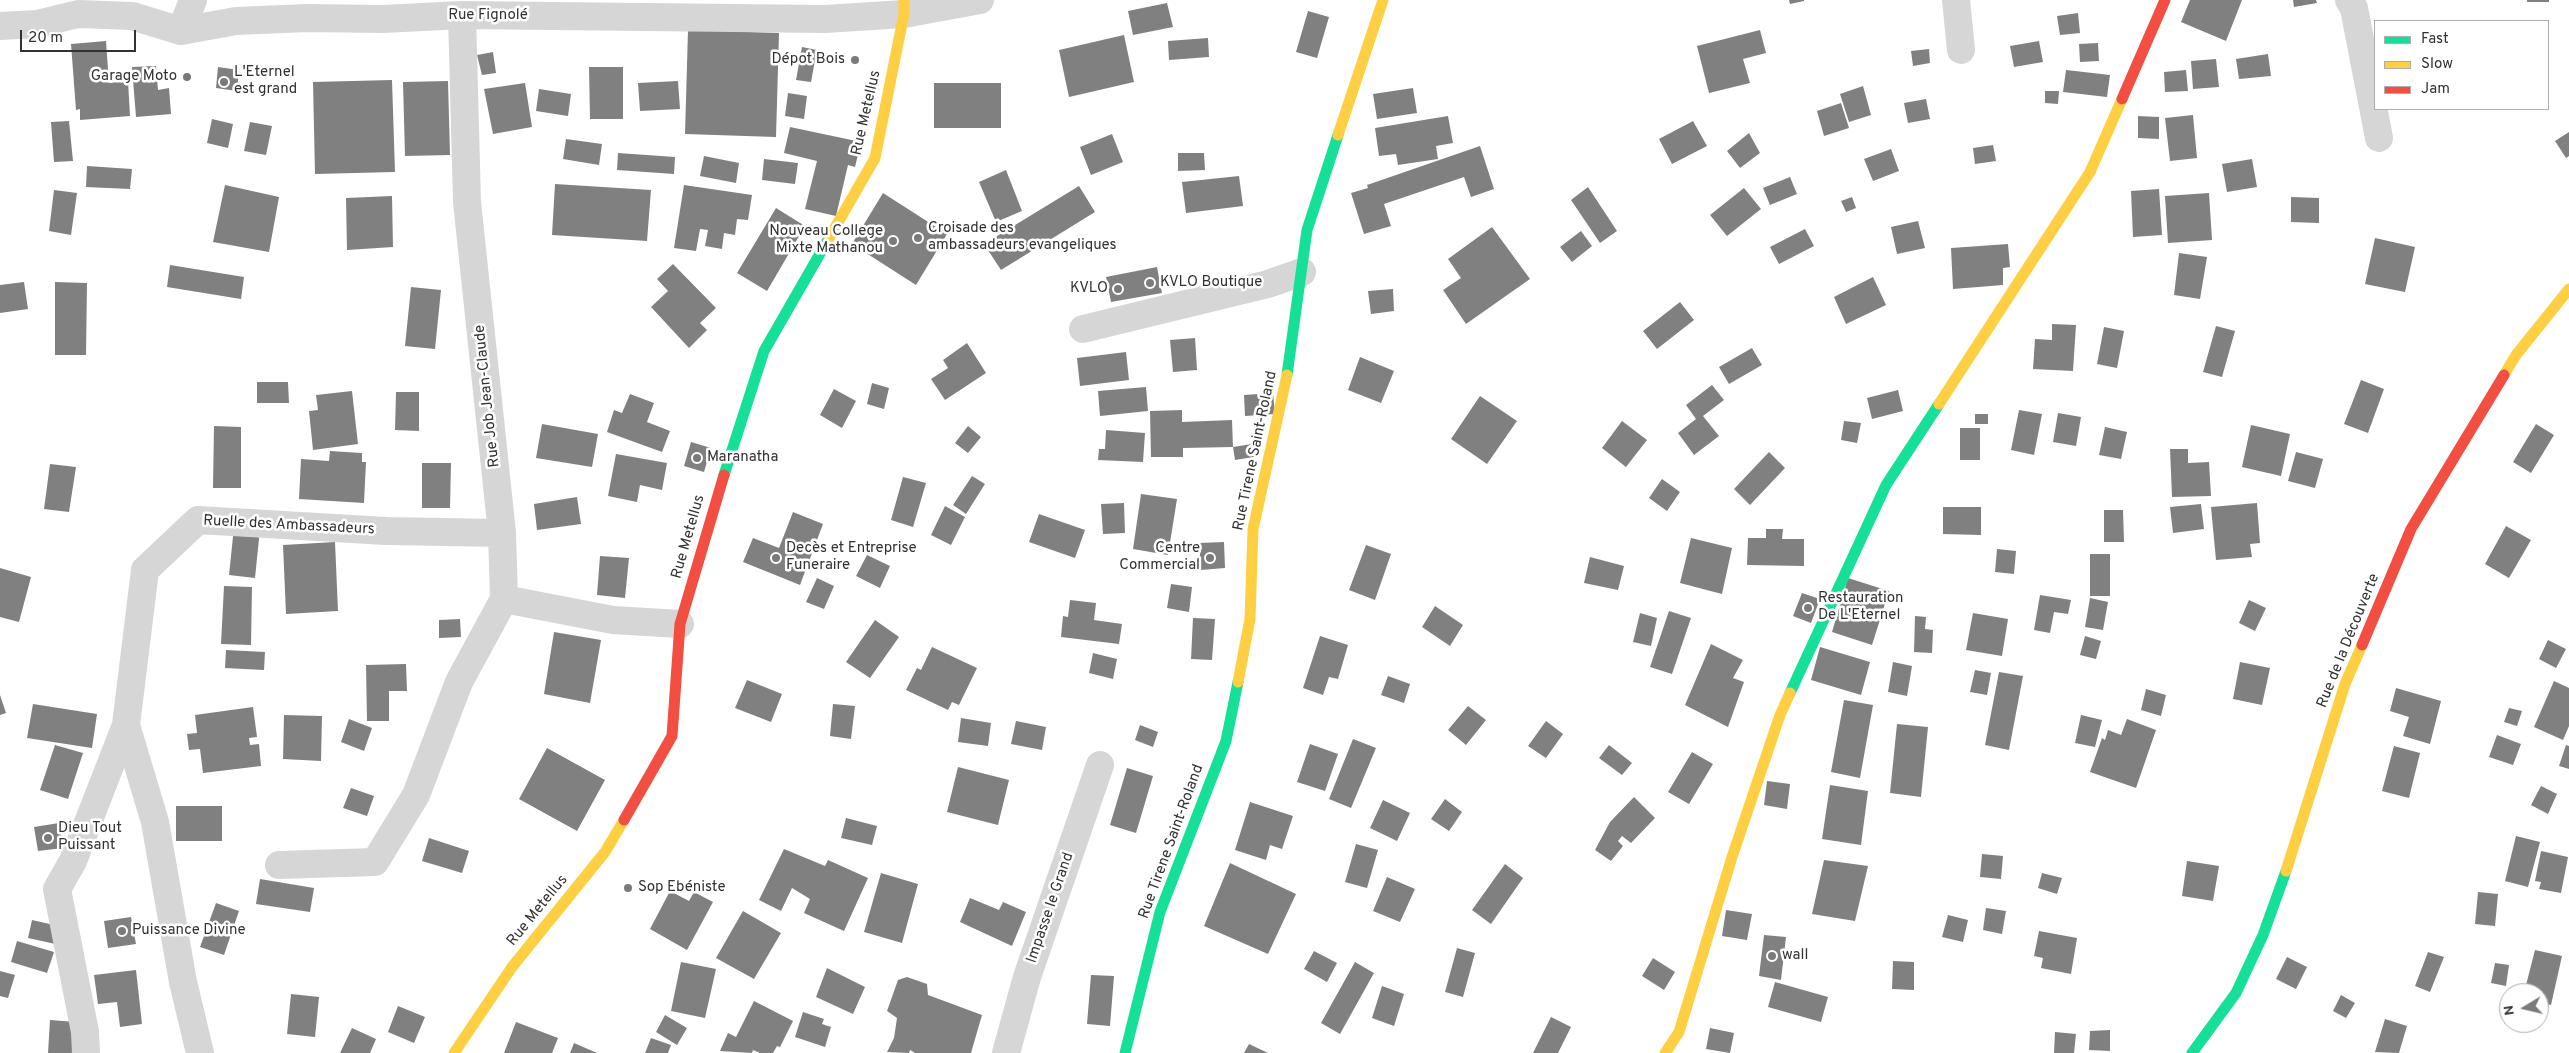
<!DOCTYPE html>
<meta charset="utf-8">
<style>
body{margin:0}
#map{position:relative;width:2569px;height:1053px;overflow:hidden;background:#fff;font-family:Overpass,sans-serif}
canvas{display:block}
.legend{position:absolute;left:2374px;top:20px;width:175px;height:90px;box-sizing:border-box;background:#fff;border:1px solid #adadad;margin:0;padding:6px 9px;list-style:none;font-size:15px;color:#323232}
.legend li{display:flex;align-items:center;gap:10px;height:25px}
.legend b{width:25px;border:1px solid #adadad}
.north{position:absolute;left:2499px;top:983px;width:50px;height:50px;box-sizing:border-box;background:#fff;border:1px solid #adadad;border-radius:50%;rotate:261deg;font-size:14px;font-weight:700;line-height:20px;text-align:center;color:#323232}
.north::after{content:'';display:block;margin:auto;width:18px;height:22px;background:#7a7a7a;clip-path:polygon(50% 0,100% 100%,50% 72%,0 100%)}
.scale{position:absolute;left:20px;top:30px;width:116px;height:22px;box-sizing:border-box;border:2px solid #323232;border-top:0;padding-left:6px;font-size:15px;line-height:18px;white-space:nowrap;color:#323232;-webkit-text-stroke:4px #fff;paint-order:stroke}
</style>
<div id="map">
<canvas width="2569" height="1053"></canvas>
<ul class="legend">
<li><b style="height:6px;background:#16e098"></b>Fast</li>
<li><b style="height:6px;background:#ffcf43"></b>Slow</li>
<li><b style="height:6px;background:#f24e42"></b>Jam</li>
</ul>
<div class="north">N</div>
<div class="scale">20 m</div>
</div>
<script>
const g = document.querySelector('canvas').getContext('2d');
g.lineJoin = 'round';
function paint(path, color) {
  g.fillStyle = color;
  g.fill(path, 'evenodd');
}
function shape(rows) {
  const path = new Path2D();
  for (const r of rows) {
    path.moveTo(r[0], r[1]);
    for (let i = 2; i < r.length; i += 2) path.lineTo(r[i], r[i + 1]);
  }
  return path;
}
function strokePath(path, color, width, dash) {
  g.strokeStyle = color;
  g.lineWidth = width;
  g.lineCap = dash ? 'butt' : 'round';
  g.setLineDash(dash || []);
  g.stroke(path);
}
function write(font, color, halo, rows, align = 'center') {
  g.font = font + ' Overpass,sans-serif';
  g.lineWidth = 5;
  g.setLineDash([]);
  g.textBaseline = 'middle';
  g.strokeStyle = halo;
  g.fillStyle = color;
  for (const [text, x, y, turn = 0] of rows) {
    g.save();
    g.translate(x, y);
    g.rotate((+turn || 0) * Math.PI / 180);
    g.textAlign = isNaN(turn) ? turn : align;
    if (halo) g.strokeText(text, 0, 0);
    g.fillText(text, 0, 0);
    g.restore();
  }
}
const building = shape([
 [1789,0,1804,0,1804,1,1790,4],
 [2190,0,2242,0,2226,41,2181,22],
 [2293,0,2316,0,2317,3,2294,7],
 [2527,0,2549,0,2549,2,2527,2],
 [1167,3,1173,27,1133,35,1128,11],
 [1308,11,1329,17,1317,58,1296,52],
 [2078,13,2080,33,2060,35,2057,16],
 [688,30,779,33,776,137,685,134],
 [1760,30,1766,53,1743,59,1750,83,1709,93,1697,46],
 [1124,35,1134,82,1069,97,1059,50],
 [1208,38,1209,57,1169,60,1168,41],
 [106,41,109,83,128,81,130,116,80,120,80,109,76,110,71,44],
 [2039,41,2043,62,2014,67,2010,46],
 [2098,43,2099,61,2080,62,2079,44],
 [802,47,817,50,811,82,796,80],
 [1929,49,1930,63,1913,66,1911,51],
 [493,52,496,73,482,75,477,55],
 [2268,54,2271,76,2239,79,2236,59],
 [2216,59,2219,87,2193,89,2191,61],
 [156,66,158,90,169,88,171,114,136,117,132,67],
 [218,67,239,70,237,91,216,88],
 [589,67,623,67,623,119,590,119],
 [2066,70,2110,75,2107,97,2063,92],
 [2186,70,2188,91,2165,92,2164,72],
 [392,80,395,172,315,174,313,82],
 [448,81,450,155,405,156,403,82],
 [678,81,680,109,640,111,638,83],
 [525,83,532,127,493,134,484,89],
 [934,83,1001,83,1001,128,934,128],
 [1863,86,1871,115,1849,122,1840,94],
 [1413,88,1417,113,1377,119,1373,94],
 [539,89,571,94,568,116,536,111],
 [2045,91,2059,91,2058,104,2045,103],
 [788,93,807,96,804,119,785,116],
 [1926,99,1930,119,1908,123,1904,103],
 [1841,103,1849,128,1824,136,1817,111],
 [2193,115,2197,158,2170,161,2165,118],
 [1448,116,1453,143,1436,146,1438,159,1398,165,1396,154,1379,156,1375,128],
 [2138,116,2159,117,2159,139,2138,138],
 [212,119,233,124,228,148,207,143],
 [69,121,73,161,54,162,51,122],
 [1693,121,1707,146,1672,164,1659,139],
 [250,122,272,126,266,155,244,151],
 [790,127,861,142,855,167,848,165,836,216,805,209,817,161,784,153],
 [2569,132,2569,156,2566,158,2555,141],
 [1749,133,1760,153,1740,168,1727,151],
 [1112,134,1123,162,1091,175,1080,147],
 [566,139,602,144,599,165,563,159],
 [1993,145,1996,161,1975,164,1973,148],
 [1480,146,1494,189,1471,197,1464,177,1384,204,1391,226,1364,234,1351,193,1368,188,1367,185],
 [1891,149,1899,171,1873,181,1864,159],
 [618,153,675,157,674,174,617,170],
 [1178,153,1204,153,1205,170,1178,171],
 [704,156,739,163,736,183,700,176],
 [764,159,798,163,795,184,762,180],
 [2252,159,2257,187,2227,192,2222,164],
 [87,166,132,169,130,189,86,187],
 [1006,170,1022,211,996,222,979,182],
 [1239,176,1243,206,1186,213,1182,182],
 [1790,177,1797,194,1770,205,1763,188],
 [555,184,651,190,647,241,552,235],
 [225,185,279,197,269,252,213,242],
 [684,185,752,195,748,220,737,219,735,235,724,233,722,249,705,246,708,230,700,229,696,251,674,248],
 [1079,186,1095,212,1001,270,984,244],
 [1588,187,1617,231,1600,243,1571,200],
 [1744,188,1761,209,1727,236,1710,215],
 [2159,189,2162,235,2133,237,2131,191],
 [54,190,77,193,71,235,49,231],
 [883,193,947,234,916,285,852,244],
 [2209,193,2212,240,2168,243,2165,196],
 [392,196,393,247,347,250,346,198],
 [1852,197,1856,208,1846,212,1841,201],
 [2291,197,2319,198,2319,223,2291,222],
 [776,208,805,226,767,291,737,273],
 [1918,221,1925,248,1897,254,1891,227],
 [1492,227,1530,279,1466,324,1443,290,1461,278,1448,259],
 [1805,229,1814,246,1779,264,1770,247],
 [1581,231,1592,246,1572,262,1560,247],
 [2375,238,2415,247,2405,292,2365,284],
 [2008,244,2010,267,2003,268,2003,285,1953,289,1951,248],
 [2179,253,2207,257,2200,299,2174,295],
 [673,264,716,308,700,323,707,330,689,348,651,307,668,291,657,279],
 [170,265,244,277,241,299,167,287],
 [1157,267,1162,293,1111,302,1106,277],
 [1873,277,1886,305,1846,324,1834,297],
 [24,282,28,309,0,313,0,285],
 [55,282,87,283,86,355,55,355],
 [411,287,441,290,435,349,405,346],
 [1393,289,1394,311,1371,314,1368,291],
 [1680,302,1694,320,1657,349,1643,331],
 [2052,324,2076,325,2073,371,2033,369,2035,339,2052,340],
 [2216,326,2235,331,2222,377,2203,372],
 [2104,327,2124,331,2117,368,2097,364],
 [1195,338,1197,370,1173,372,1170,340],
 [967,343,986,373,945,400,931,379,948,368,943,360],
 [1752,348,1762,365,1729,384,1719,367],
 [1126,352,1129,380,1080,386,1077,358],
 [1360,357,1394,371,1381,403,1348,390],
 [2361,380,2384,389,2368,433,2344,424],
 [257,382,288,382,289,403,257,403],
 [872,383,889,388,884,409,867,404],
 [1712,385,1724,400,1703,416,1719,436,1694,455,1678,433,1696,419,1686,405],
 [1146,387,1148,411,1100,416,1098,391],
 [834,389,856,401,842,428,820,415],
 [1898,390,1903,411,1872,419,1867,398],
 [352,391,358,444,313,450,309,411,318,410,316,395],
 [396,392,419,392,419,431,395,430],
 [1273,393,1275,414,1245,416,1244,395],
 [630,394,654,403,647,422,670,431,662,452,607,432,614,410,622,413],
 [1480,396,1517,421,1487,464,1451,439],
 [1182,410,1182,422,1232,420,1233,447,1183,448,1183,457,1151,457,1150,411],
 [2019,410,2042,414,2034,455,2011,450],
 [2058,413,2081,417,2076,446,2053,442],
 [1975,414,1988,414,1988,424,1975,424],
 [1622,421,1647,440,1626,467,1602,448],
 [1844,421,1861,423,1857,443,1841,440],
 [542,424,598,434,592,467,536,458],
 [2536,424,2554,435,2531,473,2513,462],
 [2251,425,2290,434,2281,476,2242,467],
 [214,426,241,427,241,488,213,488],
 [968,426,981,437,968,453,955,443],
 [2105,427,2127,432,2121,459,2099,455],
 [1960,428,1980,428,1980,460,1960,460],
 [1106,430,1145,433,1143,462,1098,460,1099,449,1105,449],
 [691,442,711,448,704,472,684,466],
 [1258,443,1260,456,1235,460,1233,447],
 [2170,449,2188,449,2188,463,2209,462,2211,496,2172,497],
 [330,451,362,453,362,462,366,462,364,503,299,499,301,459,329,461],
 [1769,452,1785,468,1750,505,1734,489],
 [2296,452,2323,459,2315,488,2288,481],
 [616,454,667,463,662,490,640,485,637,502,608,496],
 [422,463,451,463,450,508,422,508],
 [50,464,76,467,69,512,44,509],
 [972,476,985,484,966,514,953,505],
 [903,477,926,483,913,527,891,520],
 [1662,479,1680,492,1667,511,1649,498],
 [1141,494,1177,499,1168,555,1133,549],
 [577,497,581,524,537,530,534,504],
 [1124,503,1125,533,1103,534,1101,504],
 [2257,503,2260,543,2250,544,2252,557,2216,560,2211,507],
 [2201,504,2204,529,2173,533,2170,507],
 [945,506,965,517,951,545,931,535],
 [1943,507,1981,507,1981,535,1943,534],
 [2104,510,2123,510,2124,542,2104,542],
 [793,512,823,524,800,585,743,562,753,538,779,548],
 [1039,514,1085,530,1075,558,1029,542],
 [2506,526,2531,540,2509,578,2485,564],
 [234,527,260,529,255,578,229,575],
 [1766,529,1783,529,1782,539,1804,539,1804,566,1747,565,1748,538,1766,538],
 [1691,538,1732,548,1722,594,1680,583],
 [335,542,338,611,286,614,283,545],
 [1224,542,1225,568,1201,570,1199,543],
 [1366,545,1391,554,1375,600,1349,590],
 [1997,549,2016,551,2014,574,1995,572],
 [2090,554,2110,554,2110,596,2090,596],
 [867,555,890,566,880,588,856,576],
 [600,556,629,558,625,598,597,595],
 [1590,557,1624,566,1618,590,1584,583],
 [0,568,31,577,19,622,0,617],
 [817,578,834,586,824,609,806,602],
 [1848,578,1889,591,1872,645,1832,632],
 [1171,584,1192,587,1189,612,1167,608],
 [224,586,252,587,251,645,221,644],
 [1802,593,1820,599,1811,623,1793,616],
 [2040,595,2071,600,2068,614,2054,612,2050,633,2034,630],
 [2090,598,2108,602,2103,630,2085,627],
 [1070,600,1096,603,1094,620,1122,624,1119,644,1061,637,1063,616,1068,617],
 [2249,600,2266,608,2255,631,2239,623],
 [1435,606,1463,625,1450,646,1422,627],
 [1669,611,1691,618,1672,674,1650,667],
 [1640,613,1657,618,1651,646,1633,642],
 [1973,613,2008,619,2002,656,1966,650],
 [1915,616,1926,617,1925,629,1933,630,1932,653,1914,652],
 [1193,618,1215,619,1212,660,1191,659],
 [460,619,461,637,439,638,439,620],
 [875,620,899,637,870,678,846,662],
 [554,632,601,640,590,703,544,694],
 [1320,636,1348,645,1338,679,1329,677,1323,695,1303,688],
 [2085,636,2101,641,2096,659,2080,655],
 [2548,640,2566,649,2556,668,2539,659],
 [1711,644,1743,660,1733,678,1744,682,1728,727,1685,705],
 [932,647,977,668,959,705,952,702,948,710,906,690,917,668,921,670],
 [1820,647,1870,662,1861,695,1811,680],
 [226,650,265,652,264,670,225,668],
 [1093,653,1117,659,1113,679,1089,673],
 [1893,662,1912,666,1907,696,1888,692],
 [2240,662,2270,668,2262,705,2233,699],
 [406,664,407,691,389,691,389,721,367,721,366,665],
 [1975,670,1991,673,1987,695,1970,692],
 [1999,672,2023,676,2009,750,1985,745],
 [1388,676,1410,684,1404,703,1381,695],
 [747,680,782,694,771,722,735,708],
 [2554,681,2569,688,2569,726,2563,740,2534,727],
 [2396,688,2441,701,2430,744,2403,736,2409,717,2390,711],
 [2146,689,2166,695,2161,716,2141,710],
 [0,695,6,713,0,715],
 [1844,700,1873,705,1860,778,1831,772],
 [33,704,97,714,92,748,27,738],
 [833,704,855,706,851,739,830,736],
 [1468,706,1486,720,1466,745,1448,730],
 [253,707,257,737,249,738,250,745,259,744,261,766,203,773,200,749,189,750,187,734,197,733,195,715],
 [2509,708,2522,711,2517,726,2504,722],
 [284,715,322,716,321,761,283,759],
 [2081,715,2102,720,2095,747,2075,743],
 [961,718,991,723,988,746,958,742],
 [349,719,372,728,364,751,341,742],
 [2127,719,2156,730,2136,788,2090,772,2102,738,2105,740,2108,730,2121,735],
 [1016,721,1046,727,1042,750,1011,744],
 [1546,721,1563,734,1546,758,1528,746],
 [1897,724,1928,727,1921,797,1890,793],
 [1140,725,1158,732,1153,747,1135,740],
 [2497,735,2521,744,2513,765,2489,757],
 [1353,739,1376,748,1351,808,1329,799],
 [1310,744,1338,754,1325,791,1297,782],
 [55,745,83,753,68,799,40,790],
 [1609,745,1632,763,1622,775,1599,758],
 [2566,745,2569,746,2569,769,2559,766],
 [2394,746,2420,753,2409,798,2382,791],
 [547,748,605,780,577,831,519,799],
 [1692,752,1713,764,1689,804,1668,792],
 [958,767,1009,780,998,825,947,812],
 [1127,768,1153,776,1136,833,1110,825],
 [1767,781,1790,784,1787,809,1764,805],
 [1830,785,1868,791,1861,845,1822,839],
 [2541,786,2557,794,2548,814,2531,805],
 [351,788,374,796,367,816,343,808],
 [1634,797,1655,818,1631,843,1622,836,1618,841,1623,846,1611,861,1595,850,1610,822],
 [1445,799,1462,812,1449,831,1431,819],
 [1383,800,1410,813,1397,841,1370,828],
 [1250,802,1293,816,1282,849,1270,845,1266,860,1235,850],
 [176,806,222,806,222,841,176,841],
 [846,818,877,826,872,845,841,838],
 [59,823,63,848,38,851,34,827],
 [2516,836,2540,842,2528,887,2505,881],
 [429,838,469,851,462,873,422,861],
 [1356,844,1378,850,1367,888,1345,882],
 [784,849,825,866,828,860,868,878,844,931,804,913,810,899,792,888,781,911,759,900],
 [2541,851,2568,857,2561,893,2539,889,2541,882,2535,881],
 [1982,854,2003,856,2001,879,1980,877],
 [1824,860,1868,866,1855,921,1812,914],
 [2187,861,2219,866,2213,901,2182,896],
 [1230,863,1296,894,1268,954,1204,926],
 [1505,864,1523,878,1491,924,1472,910],
 [881,873,918,884,902,943,864,932],
 [2042,873,2062,878,2057,894,2038,888],
 [1387,877,1415,889,1400,922,1373,911],
 [260,879,314,888,310,912,256,904],
 [670,891,689,901,694,892,713,902,687,950,650,929],
 [2478,892,2498,894,2495,926,2475,924],
 [970,898,999,910,1003,902,1026,912,1012,946,960,922],
 [216,903,239,911,224,955,200,947],
 [1986,908,2006,911,2002,934,1983,930],
 [1726,910,1752,914,1747,940,1722,936],
 [743,911,781,933,754,979,716,958],
 [1948,915,1968,920,1963,942,1942,937],
 [131,917,136,944,108,948,104,921],
 [32,920,63,927,60,945,28,938],
 [2039,931,2077,938,2071,974,2041,968,2043,958,2034,956],
 [1764,935,1786,937,1781,980,1759,976],
 [17,941,54,952,47,973,11,962],
 [1457,948,1475,953,1463,997,1445,992],
 [2535,950,2562,956,2551,1005,2539,1002,2539,993,2524,993],
 [1314,951,1337,963,1327,982,1304,969],
 [2428,952,2444,957,2430,992,2415,986],
 [2287,957,2307,967,2296,989,2276,979],
 [1653,958,1675,972,1664,990,1642,976],
 [1893,961,1914,962,1914,990,1892,989],
 [681,962,716,969,705,1018,671,1011],
 [1355,962,1374,973,1340,1034,1321,1023],
 [2495,963,2509,965,2506,986,2491,983],
 [827,968,865,987,853,1014,816,997],
 [136,970,142,1024,120,1027,117,1002,98,1004,94,975],
 [0,971,15,975,8,998,0,996],
 [1091,975,1114,976,1110,1026,1087,1024],
 [907,977,927,984,928,995,982,1015,971,1053,915,1053,910,1050,909,1053,887,1052,894,1038,897,1018,887,1011,898,980],
 [1775,982,1828,997,1821,1022,1768,1007],
 [1382,986,1404,994,1394,1026,1372,1018],
 [291,994,319,997,315,1037,287,1034],
 [2341,995,2355,1003,2346,1018,2333,1011],
 [754,1001,793,1021,780,1047,777,1046,773,1053,760,1053,753,1050,752,1053,720,1051,728,1033,736,1037],
 [398,1006,425,1017,414,1043,388,1032],
 [803,1012,824,1019,822,1024,831,1027,825,1047,795,1037],
 [665,1015,687,1028,677,1045,656,1032],
 [1551,1017,1571,1027,1558,1053,1533,1053],
 [2385,1019,2407,1026,2399,1053,2375,1052],
 [50,1020,76,1022,74,1053,48,1053],
 [516,1022,558,1038,552,1053,504,1053],
 [352,1028,376,1039,370,1053,340,1053],
 [1710,1028,1734,1033,1730,1053,1706,1049],
 [2110,1030,2110,1051,2089,1050,2090,1031],
 [2055,1032,2076,1034,2074,1053,2054,1053],
 [651,1038,671,1045,668,1053,645,1053],
 [574,1043,597,1053,570,1053],
 [1249,1044,1268,1053,1244,1053]
]);
const street = shape([
 [1956,0,1961,50],
 [2349,0,2354,8,2379,138],
 [462,15,467,202,502,533,504,599,613,620,680,624],
 [0,26,37,24,78,14,132,16,181,31,236,21,307,18,383,19,462,15,825,19,904,14,980,0],
 [181,31,193,0],
 [1083,329,1268,284,1302,272],
 [126,725,155,822,183,982,200,1053],
 [279,865,375,862,416,795,459,682,504,599],
 [86,1053,85,1032,57,889,73,861,126,725,145,570,198,520,386,531,502,533],
 [1006,1053,1027,977,1100,765]
]);
const fast = shape([
 [1287,375,1307,230,1338,135],
 [724,475,764,351,829,238],
 [1790,693,1886,485,1939,404],
 [1125,1053,1160,912,1226,741,1238,682],
 [2192,1053,2236,993,2263,935,2286,871]
]);
const slow = shape([
 [1338,135,1383,0],
 [829,238,875,158,904,14,904,0],
 [2504,375,2516,355,2569,289],
 [1939,404,2090,172,2122,99],
 [1238,682,1250,619,1253,529,1287,375],
 [2286,871,2345,684,2362,645],
 [454,1053,512,967,605,852,624,820],
 [1665,1053,1679,1032,1732,857,1780,715,1790,693]
]);
const jam = shape([
 [2122,99,2165,0],
 [2362,645,2411,529,2504,375],
 [624,820,672,736,680,624,724,475]
]);
const markers = [
 [855,60,5,"#7a7a7a"],
 [187,77,5,"#7a7a7a"],
 [224,82,5,"#7a7a7a"],
 [918,238,5,"#7a7a7a"],
 [893,241,5,"#7a7a7a"],
 [1150,283,5,"#7a7a7a"],
 [1118,289,5,"#7a7a7a"],
 [697,458,5,"#7a7a7a"],
 [776,558,5,"#7a7a7a"],
 [1210,558,5,"#7a7a7a"],
 [1808,608,5,"#7a7a7a"],
 [48,838,5,"#7a7a7a"],
 [628,888,5,"#7a7a7a"],
 [122,931,5,"#7a7a7a"],
 [1772,956,5,"#7a7a7a"]
];
const streetNames = [
 ["Rue Fignolé",488,16],
 ["Rue Metellus",867,113,-77],
 ["Rue Job Jean-Claude",488,396,-96],
 ["Rue Tirene Saint-Roland",1256,451,-78],
 ["Ruelle des Ambassadeurs",289,526,3],
 ["Rue Metellus",689,537,-74],
 ["Rue de la Découverte",2349,641,-68],
 ["Rue Tirene Saint-Roland",1172,842,-70],
 ["Impasse le Grand",1051,908,-71],
 ["Rue Metellus",538,911,-51]
];
const poiNames = [
 ["Dépot Bois",845,60,"right"],
 ["L'Eternel",234,73],
 ["est grand",234,90],
 ["Garage Moto",177,77,"right"],
 ["Croisade des",928,229],
 ["ambassadeurs evangeliques",928,246],
 ["Nouveau College",883,232,"right"],
 ["Mixte Mathanou",883,249,"right"],
 ["KVLO Boutique",1160,283],
 ["KVLO",1108,289,"right"],
 ["Maranatha",707,458],
 ["Decès et Entreprise",786,549],
 ["Funeraire",786,566],
 ["Centre",1200,549,"right"],
 ["Commercial",1200,566,"right"],
 ["Restauration",1818,599],
 ["De L'Eternel",1818,616],
 ["Dieu Tout",58,829],
 ["Puissant",58,846],
 ["Sop Ebéniste",638,888],
 ["Puissance Divine",132,931],
 ["wall",1782,956]
];
paint(building, '#808080');
strokePath(street, '#d6d6d6', 28);
strokePath(fast, '#16e098', 11);
strokePath(slow, '#ffcf43', 11);
strokePath(jam, '#f24e42', 11);
for (const [x, y, r, color] of markers) {
  const dot = new Path2D();
  dot.arc(x, y, r, 0, 2 * Math.PI);
  g.fillStyle = color;
  g.fill(dot);
  strokePath(dot, '#fff', 2);
}
write('15px', '#323232', '#fff', streetNames);
write('15px', '#323232', '#fff', poiNames, 'left');
</script>
